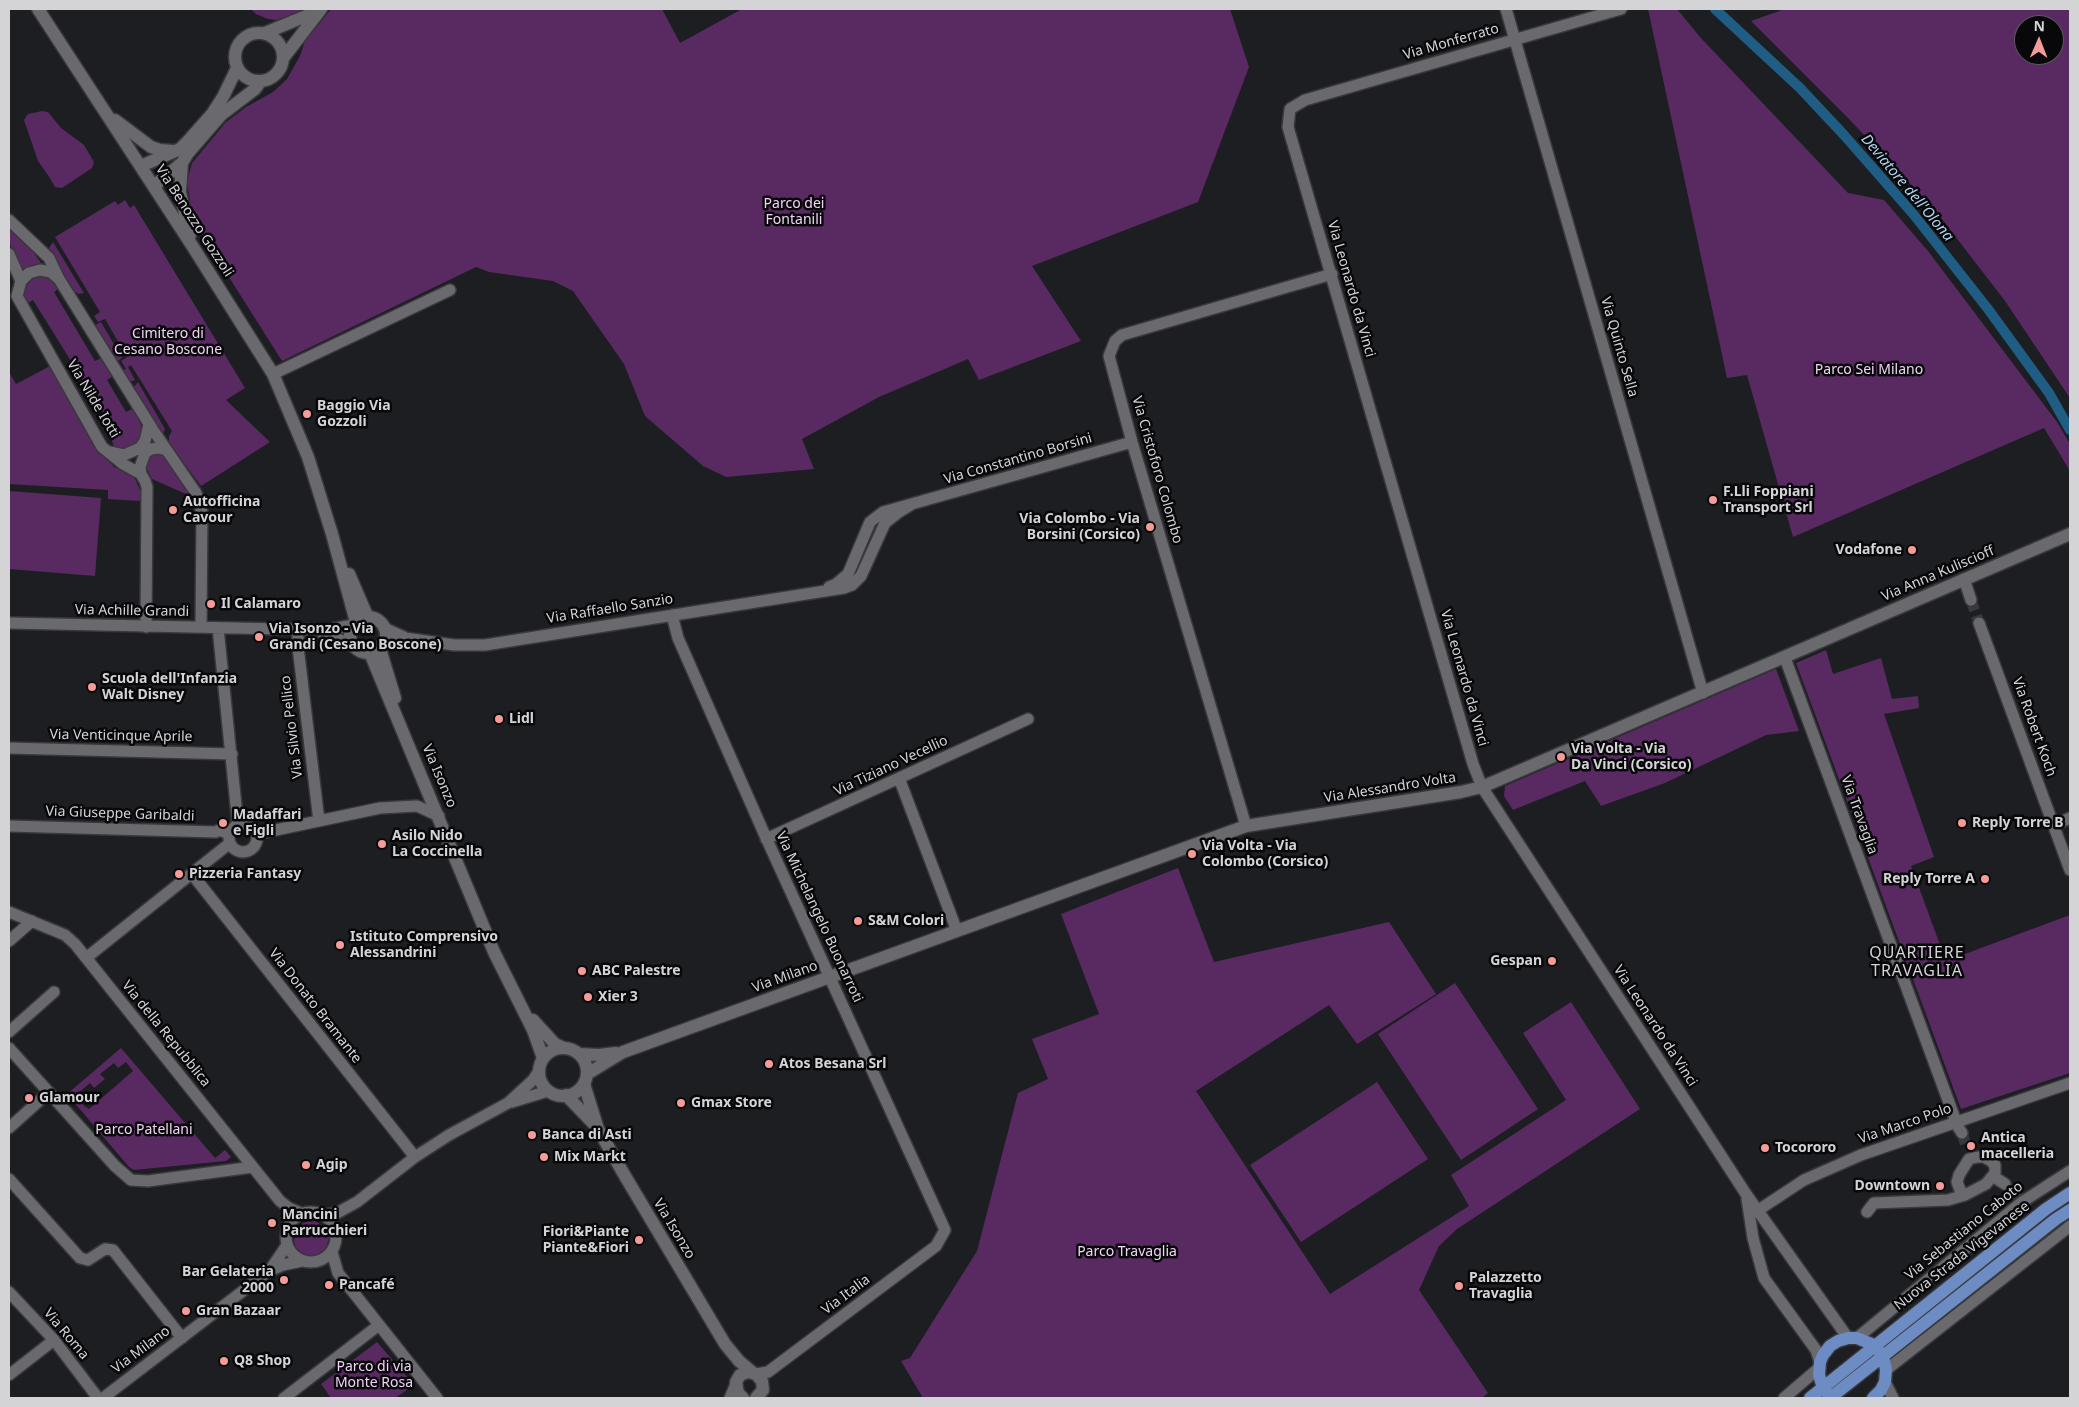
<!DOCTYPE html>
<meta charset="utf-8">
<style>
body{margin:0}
#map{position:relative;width:2079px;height:1407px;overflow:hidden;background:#1d1e22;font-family:"Noto Sans",sans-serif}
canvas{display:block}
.frame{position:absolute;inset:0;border:10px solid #d4d4d7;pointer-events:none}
.north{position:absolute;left:2014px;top:15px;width:50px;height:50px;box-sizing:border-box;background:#08080a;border:1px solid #5a5a5c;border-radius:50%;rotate:1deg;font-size:14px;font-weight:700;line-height:20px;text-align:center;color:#d4d4d7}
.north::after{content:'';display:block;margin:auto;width:18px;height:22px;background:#f59b98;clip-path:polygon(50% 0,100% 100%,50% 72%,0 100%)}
</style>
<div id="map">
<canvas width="2079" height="1407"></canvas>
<div class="frame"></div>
<div class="north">N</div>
</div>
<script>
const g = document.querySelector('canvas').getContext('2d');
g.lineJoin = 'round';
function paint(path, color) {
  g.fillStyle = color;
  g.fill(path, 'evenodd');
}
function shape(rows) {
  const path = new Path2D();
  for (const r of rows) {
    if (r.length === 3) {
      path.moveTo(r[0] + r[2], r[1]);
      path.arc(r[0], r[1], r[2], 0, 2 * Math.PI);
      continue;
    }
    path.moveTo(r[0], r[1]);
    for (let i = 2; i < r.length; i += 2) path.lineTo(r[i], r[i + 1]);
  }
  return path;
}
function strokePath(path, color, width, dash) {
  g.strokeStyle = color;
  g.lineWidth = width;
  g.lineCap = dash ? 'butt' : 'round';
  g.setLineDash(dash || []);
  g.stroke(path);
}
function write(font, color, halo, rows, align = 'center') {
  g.font = font + ' "Noto Sans",sans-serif';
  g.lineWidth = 5;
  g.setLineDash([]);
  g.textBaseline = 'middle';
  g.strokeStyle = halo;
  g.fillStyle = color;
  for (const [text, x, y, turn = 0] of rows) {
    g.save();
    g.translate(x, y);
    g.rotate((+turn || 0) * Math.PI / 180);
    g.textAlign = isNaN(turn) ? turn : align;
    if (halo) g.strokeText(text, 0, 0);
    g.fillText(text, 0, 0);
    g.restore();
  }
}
const green = shape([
 [251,9,308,9,276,20,268,19,256,14],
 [331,9,662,9,680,43,742,9,1230,9,1249,67,1198,202,1032,266,1081,341,979,380,968,359,879,397,802,439,814,469,726,477,703,466,645,416,624,364,573,291,553,281,489,272,476,267,282,361,203,236,191,208,187,181,192,163,226,122,246,107,273,92,287,79,300,56,305,41],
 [1648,9,1677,9,1700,37,1848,193,1884,200,1928,251,2057,422,2070,444,2070,471,2044,428,1793,537,1747,375,1727,378],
 [1785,9,2070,9,2070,398,2005,301,1935,210,1849,119,1751,21],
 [2024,25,2054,25,2054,55,2024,55],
 [42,111,48,112,61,128,84,145,94,162,92,168,62,188,55,187,48,175,38,161,24,120,28,114],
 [125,200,130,208,134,205,245,388,226,400,270,442,201,486,169,443,169,436,172,431,131,365,128,367,135,380,133,381,129,381,93,326,101,322,122,358,118,361,123,370,126,369,121,361,127,357,105,319,98,322,94,316,100,312,55,237,115,201,118,205],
 [9,225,28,245,44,267,22,274,9,242],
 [53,242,84,293,79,294,72,290,50,254,49,248],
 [37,276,51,277,61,287,54,292,95,361,101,358,112,377,107,380,126,412,134,408,144,433,133,449,120,449,114,446,109,434,114,430,33,300,25,305,23,291,31,280],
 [50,366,98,450,114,467,130,474,135,479,141,492,141,501,108,499,108,490,9,484,9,372,16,384],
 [138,382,165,429,162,437,133,388],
 [162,453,192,495,186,494,152,479,145,465,150,454],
 [9,491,101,498,95,576,9,569],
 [1826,650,1833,674,1881,658,1892,699,1918,696,1919,708,1884,714,1934,857,1911,866,1946,961,2070,915,2070,1073,1961,1109,1796,663],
 [1776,669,1799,731,1766,735,1665,783,1601,806,1585,781,1513,810,1504,796,1505,786],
 [1178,868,1214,962,1389,922,1436,994,1357,1044,1329,1005,1196,1091,1330,1294,1469,1206,1451,1175,1566,1100,1523,1033,1571,1002,1640,1109,1457,1229,1439,1246,1419,1290,1488,1393,1482,1398,923,1398,901,1361,910,1358,977,1251,1018,1093,1048,1079,1032,1039,1099,1014,1061,914],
 [1455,983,1538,1109,1461,1160,1378,1034],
 [121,1048,215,1158,225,1150,231,1157,226,1161,134,1170,129,1167,67,1094],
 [126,1062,133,1071,89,1109,84,1106,76,1095,90,1083,94,1088,105,1079,100,1074,114,1063,118,1068],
 [1377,1082,1428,1159,1301,1242,1250,1165],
 [309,1221,315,1221,325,1227,329,1238,326,1249,316,1255,305,1255,296,1248,294,1242,295,1231,303,1223],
 [377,1342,414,1385,395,1398,331,1398,321,1384]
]);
const canal = shape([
 [1715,9,1800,88,1844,135,1914,215,1988,309,2049,393,2070,430]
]);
const streetTunnel = shape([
 [1971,600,1979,623],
 [1962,1133,1967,1149],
 [2005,1184,2018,1198]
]);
const street = shape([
 [1506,9,1703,693],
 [1621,9,1305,100,1290,109,1288,127,1473,764,1482,787,1746,1194,1848,1338],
 [9,220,49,258,59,279,153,430,196,493,202,512,201,627],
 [9,254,21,281],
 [59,279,51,272,40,270,29,273,21,281,17,296,102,447,123,464,141,474,145,481,147,487,146,627],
 [273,374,450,290],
 [110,452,124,455,140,448,145,441,149,424],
 [141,474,140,467,145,453,151,449,159,448,166,450],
 [1964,579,1971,600],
 [829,587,836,584,848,574,870,522,883,512,1132,442],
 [672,615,678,638,763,831,945,1230,936,1246,768,1372,756,1374],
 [9,623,326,630,353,625],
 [1979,623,2070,870],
 [218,628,238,825],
 [384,628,404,637],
 [298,629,298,647,319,821],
 [321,632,353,645],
 [383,644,391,640,405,638,454,645,485,645,844,588,852,585,861,576,885,523,899,512,912,504],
 [1785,658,1958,1127,1962,1133],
 [9,748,232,754],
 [899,778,957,931],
 [243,838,14],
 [2054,825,2070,818],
 [9,826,216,832,219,830,230,834],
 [1246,826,1132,442,1109,356,1115,341,1122,335,1332,274],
 [257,834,380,808,417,806,439,816],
 [766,839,1028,719],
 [192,874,415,1157],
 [9,912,65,935,75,944,280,1201,289,1208,303,1214],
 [9,941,32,921],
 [86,958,230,843],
 [9,1032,54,992],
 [9,1048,115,1166,131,1180,148,1181,253,1167],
 [512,1102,548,1091],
 [9,1128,49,1092],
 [1978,1157,1984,1157,1991,1161,1995,1165,1995,1173,1986,1184,1965,1195,1960,1190,1957,1182,1959,1175,1969,1159,1978,1157],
 [1994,1177,2005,1184],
 [9,1179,80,1258,88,1260,105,1249,113,1250,182,1338],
 [1747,1199,1753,1238,1764,1278,1816,1350,1820,1362],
 [1757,1211,1804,1180,1861,1155,2070,1083],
 [1867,1212,1874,1203,1948,1200,1965,1195],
 [311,1237,25],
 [323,1215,337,1213,357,1202,415,1157,449,1135,508,1103,533,1080,539,1071],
 [332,1252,338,1273,437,1398],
 [270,1270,287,1245],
 [9,1292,54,1340,98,1398],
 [1857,1338,2022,1202,2070,1171],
 [1886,1370,2070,1226],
 [9,1375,54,1340],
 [1885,1382,1893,1398],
 [103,1398,269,1271,283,1265,302,1261],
 [284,1398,379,1325],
 [730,1398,735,1386],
 [1784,1398,1819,1368]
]);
const secondary = shape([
 [38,9,193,247,273,374,308,457,332,534,356,622],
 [259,57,24],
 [265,33,318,11],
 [284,57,321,9],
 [115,120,151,147,160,150,173,151],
 [182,163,180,192,190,235],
 [141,166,180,149,189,140,212,114,223,97,237,68],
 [154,186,182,163,188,153,221,115,255,89,261,81],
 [349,574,368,618],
 [368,635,18],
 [380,649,395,698],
 [370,653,494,952,533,1030,543,1058],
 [533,1020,555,1044,564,1048],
 [563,1072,24],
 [579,1054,599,1055,616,1053],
 [587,1074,623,1052,1246,826,1461,792,1482,787,2070,534],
 [584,1084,598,1129,625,1176,725,1344,739,1361,752,1372],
 [566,1095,593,1123],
 [743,1398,738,1393,736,1382,740,1375,748,1372,756,1374,762,1381,763,1390,756,1398]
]);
const primary = shape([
 [1827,1393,1823,1388,1819,1375,1820,1362,1823,1355,1830,1346,1838,1341,1848,1338,1857,1338,1874,1345,1883,1356,1886,1370,1885,1382,1881,1390,1873,1398],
 [1810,1398,2046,1209,2070,1193],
 [1830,1398,2056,1219,2070,1210]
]);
const markers = [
 [307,414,5,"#f59b98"],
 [1713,500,5,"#f59b98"],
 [173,510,5,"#f59b98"],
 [1150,527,5,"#f59b98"],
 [1912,550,5,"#f59b98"],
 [211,604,5,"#f59b98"],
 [259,637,5,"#f59b98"],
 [92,687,5,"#f59b98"],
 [499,719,5,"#f59b98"],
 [1561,757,5,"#f59b98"],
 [223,823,5,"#f59b98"],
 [1962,823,5,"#f59b98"],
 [382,844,5,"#f59b98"],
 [1192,854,5,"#f59b98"],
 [179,874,5,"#f59b98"],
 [1985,879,5,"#f59b98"],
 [858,921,5,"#f59b98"],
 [340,945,5,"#f59b98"],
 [1552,961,5,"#f59b98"],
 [582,971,5,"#f59b98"],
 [588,997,5,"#f59b98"],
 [769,1064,5,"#f59b98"],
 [29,1098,5,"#f59b98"],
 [681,1103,5,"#f59b98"],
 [532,1135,5,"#f59b98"],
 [1971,1146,5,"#f59b98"],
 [1765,1148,5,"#f59b98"],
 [544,1157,5,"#f59b98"],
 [306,1165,5,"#f59b98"],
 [1940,1186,5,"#f59b98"],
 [272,1223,5,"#f59b98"],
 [639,1240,5,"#f59b98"],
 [284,1280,5,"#f59b98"],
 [329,1285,5,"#f59b98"],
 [1459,1286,5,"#f59b98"],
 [186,1311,5,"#f59b98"],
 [224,1361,5,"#f59b98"]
];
const streetNames = [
 ["Via Monferrato",1451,42,-16],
 ["Via Benozzo Gozzoli",194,221,57],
 ["Via Leonardo da Vinci",1351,289,74],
 ["Via Quinto Sella",1619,347,74],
 ["Via Nilde Iotti",93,399,59],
 ["Via Constantino Borsini",1018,459,-16],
 ["Via Cristoforo Colombo",1157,470,74],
 ["Via Anna Kuliscioff",1938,574,-23],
 ["Via Raffaello Sanzio",610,609,-9],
 ["Via Achille Grandi",132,611,1],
 ["Via Leonardo da Vinci",1464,678,74],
 ["Via Silvio Pellico",292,727,-97],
 ["Via Robert Koch",2034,727,70],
 ["Via Venticinque Aprile",121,736,1],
 ["Via Tiziano Vecellio",891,766,-25],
 ["Via Isonzo",439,776,67],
 ["Via Alessandro Volta",1390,788,-9],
 ["Via Giuseppe Garibaldi",120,814,2],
 ["Via Travaglia",1859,815,70],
 ["Via Michelangelo Buonarroti",819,917,65],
 ["Via Milano",785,977,-20],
 ["Via Donato Bramante",315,1006,52],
 ["Via Leonardo da Vinci",1655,1026,57],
 ["Via della Repubblica",166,1034,51],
 ["Via Marco Polo",1905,1124,-19],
 ["Via Isonzo",674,1229,59],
 ["Via Sebastiano Caboto",1964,1231,-39],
 ["Nuova Strada Vigevanese",1962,1256,-38],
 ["Via Italia",846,1295,-37],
 ["Via Roma",66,1334,50],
 ["Via Milano",141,1350,-37]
];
const parkNames = [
 ["Parco dei",794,204],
 ["Fontanili",794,220],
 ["Cimitero di",168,334],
 ["Cesano Boscone",168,350],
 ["Parco Sei Milano",1869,370],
 ["Parco Patellani",144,1130],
 ["Parco Travaglia",1127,1252],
 ["Parco di via",374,1367],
 ["Monte Rosa",374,1383]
];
const poiNames = [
 ["Baggio Via",317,406],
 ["Gozzoli",317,422],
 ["F.Lli Foppiani",1723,492],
 ["Transport Srl",1723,508],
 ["Autofficina",183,502],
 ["Cavour",183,518],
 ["Via Colombo - Via",1140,519,"right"],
 ["Borsini (Corsico)",1140,535,"right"],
 ["Vodafone",1902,550,"right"],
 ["Il Calamaro",221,604],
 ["Via Isonzo - Via",269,629],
 ["Grandi (Cesano Boscone)",269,645],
 ["Scuola dell'Infanzia",102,679],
 ["Walt Disney",102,695],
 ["Lidl",509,719],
 ["Via Volta - Via",1571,749],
 ["Da Vinci (Corsico)",1571,765],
 ["Madaffari",233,815],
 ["e Figli",233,831],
 ["Reply Torre B",1972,823],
 ["Asilo Nido",392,836],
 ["La Coccinella",392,852],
 ["Via Volta - Via",1202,846],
 ["Colombo (Corsico)",1202,862],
 ["Pizzeria Fantasy",189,874],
 ["Reply Torre A",1975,879,"right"],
 ["S&M Colori",868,921],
 ["Istituto Comprensivo",350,937],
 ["Alessandrini",350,953],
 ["Gespan",1542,961,"right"],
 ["ABC Palestre",592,971],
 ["Xier 3",598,997],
 ["Atos Besana Srl",779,1064],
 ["Glamour",39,1098],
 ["Gmax Store",691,1103],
 ["Banca di Asti",542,1135],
 ["Antica",1981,1138],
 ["macelleria",1981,1154],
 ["Tocororo",1775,1148],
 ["Mix Markt",554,1157],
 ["Agip",316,1165],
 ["Downtown",1930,1186,"right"],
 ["Mancini",282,1215],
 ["Parrucchieri",282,1231],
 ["Fiori&Piante",629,1232,"right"],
 ["Piante&Fiori",629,1248,"right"],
 ["Bar Gelateria",274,1272,"right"],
 ["2000",274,1288,"right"],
 ["Palazzetto",1469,1278],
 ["Travaglia",1469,1294],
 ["Pancafé",339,1285],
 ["Gran Bazaar",196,1311],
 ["Q8 Shop",234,1361]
];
const waterNames = [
 ["Deviatore dell'Olona",1907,188,50]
];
const quarterNames = [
 ["QUARTIERE",1917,953],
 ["TRAVAGLIA",1917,971]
];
paint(green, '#592962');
strokePath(canal, '#1f5d84', 10);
strokePath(streetTunnel, '#38393d', 11, [11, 5.5]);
strokePath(street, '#39393c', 14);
strokePath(secondary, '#39393c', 15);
strokePath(primary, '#39393c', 15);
strokePath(street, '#69696e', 11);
strokePath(secondary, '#69696e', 12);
strokePath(primary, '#6d8cc3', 12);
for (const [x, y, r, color] of markers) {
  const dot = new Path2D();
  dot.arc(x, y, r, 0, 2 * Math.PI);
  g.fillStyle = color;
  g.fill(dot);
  strokePath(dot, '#08080a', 2);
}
write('14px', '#d4d4d7', '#08080a', streetNames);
write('14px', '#f1d3f6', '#08080a', parkNames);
write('bold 14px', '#d4d4d7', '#08080a', poiNames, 'left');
write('italic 15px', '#add3ef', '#08080a', waterNames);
g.letterSpacing = '1px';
write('16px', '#d4d4d7', '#08080a', quarterNames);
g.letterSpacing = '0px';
</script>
